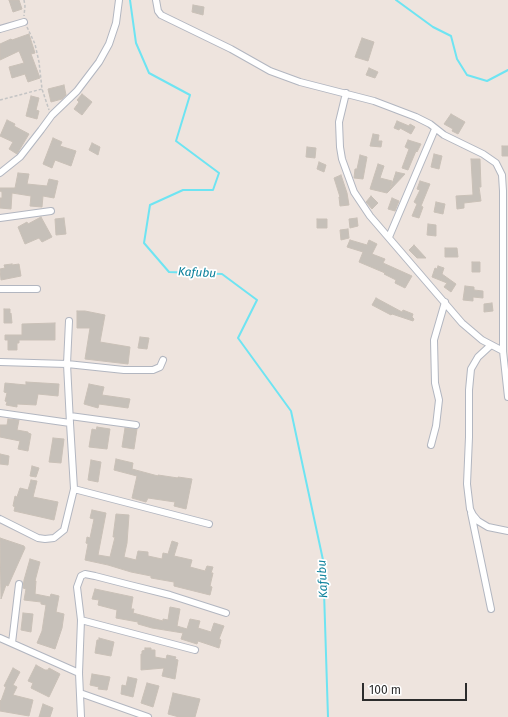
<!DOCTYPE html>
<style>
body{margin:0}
#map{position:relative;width:508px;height:717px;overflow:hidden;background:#eee4de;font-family:"Fira Sans",sans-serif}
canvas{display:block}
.scale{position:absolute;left:362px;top:683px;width:105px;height:18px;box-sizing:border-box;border:2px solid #2c2c2c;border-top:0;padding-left:5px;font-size:12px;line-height:14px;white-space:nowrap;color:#2c2c2c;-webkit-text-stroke:3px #fff;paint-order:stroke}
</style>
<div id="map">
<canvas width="508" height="717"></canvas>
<div class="scale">100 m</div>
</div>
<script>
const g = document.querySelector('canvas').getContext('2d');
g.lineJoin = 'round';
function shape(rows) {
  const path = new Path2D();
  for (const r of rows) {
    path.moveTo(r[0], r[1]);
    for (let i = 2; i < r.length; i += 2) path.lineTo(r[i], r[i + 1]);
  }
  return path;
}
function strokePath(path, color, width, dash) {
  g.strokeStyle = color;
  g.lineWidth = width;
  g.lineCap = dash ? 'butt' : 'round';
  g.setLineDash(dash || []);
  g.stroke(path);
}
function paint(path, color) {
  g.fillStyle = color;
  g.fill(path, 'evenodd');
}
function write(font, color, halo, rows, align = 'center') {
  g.font = font + ' "Fira Sans",sans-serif';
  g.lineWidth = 3.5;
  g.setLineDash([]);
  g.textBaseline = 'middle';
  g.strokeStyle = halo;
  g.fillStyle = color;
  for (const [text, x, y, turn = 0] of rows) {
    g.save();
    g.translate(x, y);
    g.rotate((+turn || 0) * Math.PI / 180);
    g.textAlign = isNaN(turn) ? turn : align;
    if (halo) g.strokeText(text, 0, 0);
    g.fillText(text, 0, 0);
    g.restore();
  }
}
const stream = shape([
 [130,0,136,43,149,73,190,95,176,141,219,173,213,190,183,190,150,205,144,243,169,272,222,274,257,300,238,338,291,411,323,560,328,717],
 [396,0,433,27,451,36,457,59,467,75,487,81,508,70]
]);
const building = shape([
 [9,0,19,0,22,9,13,12,9,0],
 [193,5,204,7,203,15,192,12,193,5],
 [29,34,35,53,31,54,40,78,28,82,25,74,12,78,9,67,24,63,19,51,0,60,0,44,11,39,12,40,29,34],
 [362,38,374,42,368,61,355,57,362,38],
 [369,68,378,72,375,78,366,75,369,68],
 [64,85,66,95,62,99,51,102,48,89,64,85],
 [82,94,92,102,82,115,74,109,79,102,77,100,82,94],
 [31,96,39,98,36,110,39,111,37,119,26,116,31,96],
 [451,114,465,122,458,134,452,131,453,129,444,124,451,114],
 [7,120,15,124,14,126,29,134,17,154,9,149,13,142,0,136,7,120],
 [397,121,409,126,410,124,415,127,411,134,400,128,399,130,394,128,397,121],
 [373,134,379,135,378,141,382,141,381,147,370,146,373,134],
 [53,138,62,142,60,146,76,151,71,166,55,160,52,168,43,164,53,138],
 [408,140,421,144,417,152,416,151,408,170,402,168,409,149,405,147,408,140],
 [92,143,100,147,98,155,89,150,92,143],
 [502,146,508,146,508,156,502,156,502,146],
 [307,147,316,148,315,158,306,157,307,147],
 [434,154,442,156,439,169,431,167,434,154],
 [360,155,367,157,363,179,354,178,355,169,357,169,360,155],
 [471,159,480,159,481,187,479,187,481,201,464,203,464,208,457,209,456,196,473,195,471,159],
 [319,162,326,165,324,172,317,169,319,162],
 [378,164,384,166,380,178,392,181,390,190,387,193,370,189,378,164],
 [396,172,405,174,390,190,396,172],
 [18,173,29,174,27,184,47,186,49,179,58,181,54,198,43,196,42,207,30,206,31,196,12,193,11,209,0,208,0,198,2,198,2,192,0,191,0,188,15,188,18,173],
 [341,175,347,193,349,205,340,206,339,197,340,197,334,178,341,175],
 [420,181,430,184,421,206,423,207,419,218,412,216,417,204,414,202,420,190,417,189,420,181],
 [371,196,378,203,372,209,366,202,371,196],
 [392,198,399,201,395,211,388,209,392,198],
 [436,202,445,204,443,214,434,212,436,202],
 [41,217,52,237,42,242,39,238,25,244,18,227,27,222,28,224,41,217],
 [64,218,66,234,56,235,55,219,64,218],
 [357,218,358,226,350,228,349,219,357,218],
 [317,219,327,219,327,228,317,228,317,219],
 [428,224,436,225,436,236,427,235,428,224],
 [348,229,349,238,341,240,340,230,348,229],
 [350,240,367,245,369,240,377,244,372,254,385,259,383,263,412,276,405,288,395,283,396,280,384,274,385,273,359,262,363,252,347,247,350,240],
 [414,245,426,258,417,258,409,250,414,245],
 [445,248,457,248,458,257,445,257,445,248],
 [472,262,480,262,480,272,472,272,472,262],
 [12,264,12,265,19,264,21,276,1,280,0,269,5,268,4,265,12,264],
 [438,266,444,268,442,274,456,284,451,292,444,287,447,283,432,277,435,268,437,269,438,266],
 [465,286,474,287,474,290,483,291,483,298,473,297,473,301,463,300,465,286],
 [376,298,402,312,403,310,413,314,412,317,414,319,413,321,392,314,391,315,372,305,376,298],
 [492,303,493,311,484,312,484,304,492,303],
 [4,309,10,309,10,314,11,313,12,323,4,323,4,309],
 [77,311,85,311,105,315,100,342,130,347,128,364,85,359,90,328,77,328,77,311],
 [55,323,55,340,19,340,19,343,17,343,17,350,8,350,8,340,5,340,5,335,22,335,22,324,55,323],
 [140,337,149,338,147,349,138,348,140,337],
 [26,382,59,384,58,396,38,394,36,405,17,404,17,407,6,405,7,402,5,401,7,393,4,392,5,383,26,385,26,382],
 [89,384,104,387,102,395,130,399,128,408,99,404,98,408,84,404,89,384],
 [8,419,19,420,17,430,28,432,28,433,31,434,28,451,18,449,20,441,0,437,0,425,7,425,8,419],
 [97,427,110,429,107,449,89,447,92,429,96,430,97,427],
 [125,428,137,429,134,449,122,447,125,428],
 [53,438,64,439,61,463,49,462,53,438],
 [0,454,9,456,8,465,0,464,0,454],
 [116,459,133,463,132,469,158,476,158,475,178,478,178,477,192,479,186,509,174,506,175,502,148,498,146,502,132,498,137,476,114,470,116,459],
 [91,460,101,462,98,482,88,480,91,460],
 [32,466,39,468,36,477,30,476,32,466],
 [31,480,37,481,33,497,58,502,54,520,14,511,15,507,13,506,15,496,17,497,20,488,28,490,31,480],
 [92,510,106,513,98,555,110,557,115,537,113,537,116,514,129,515,127,543,124,557,136,560,138,551,148,552,148,556,162,559,163,553,168,554,172,541,178,543,174,556,192,560,190,567,205,571,207,566,213,567,211,573,213,573,210,586,212,587,210,595,174,586,174,582,151,578,151,576,131,572,108,565,85,560,88,544,86,543,87,537,90,538,94,519,90,518,92,510],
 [0,538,24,546,25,548,8,586,6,585,1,599,0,538],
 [30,559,40,562,35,581,36,581,35,594,50,597,51,594,59,596,56,612,64,614,62,628,55,649,37,643,42,631,46,605,41,604,41,602,24,600,26,589,23,588,24,580,30,559],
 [95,589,133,597,131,609,134,609,133,613,163,621,163,619,168,620,170,607,180,609,177,626,187,629,190,619,200,621,198,628,211,632,214,623,224,626,219,639,221,640,219,648,198,641,197,644,181,639,183,633,152,628,138,624,138,622,116,618,117,610,98,605,99,600,92,599,95,589],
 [23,613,33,614,31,632,21,630,23,613],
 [99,638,114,642,111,656,95,653,97,640,99,640,99,638],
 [145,648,151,648,151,650,155,650,155,657,166,659,167,655,176,657,175,659,178,660,175,679,162,676,164,668,141,670,141,654,142,654,142,651,145,650,145,648],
 [36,665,45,670,48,670,49,668,60,674,49,697,31,688,33,683,28,681,36,665],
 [13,668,20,672,13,685,17,687,13,695,33,700,29,716,0,711,0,700,1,701,6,687,4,686,13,668],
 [92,674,110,677,107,690,98,689,99,687,90,685,92,674],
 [128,677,137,679,133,697,121,694,122,685,126,686,128,677],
 [147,683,159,686,153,707,141,703,147,683],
 [173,693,200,699,195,717,179,717,168,714,173,693],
 [43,704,53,708,50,717,39,717,43,704]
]);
const path = shape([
 [24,0,25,6,24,16],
 [27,27,35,44,39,62,42,89,49,110],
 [0,100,42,89]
]);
const minor = shape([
 [156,0,158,11,161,15,231,49,270,71,300,82,374,101,416,117,430,124,444,135,483,154,496,163,502,175,503,191,503,351,508,397],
 [0,29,24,22],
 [346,93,339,122,340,147,342,159,354,192,370,216,462,323,482,340,503,351],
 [0,173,20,157,41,130,52,115,77,91,99,62,109,44,116,23,119,0],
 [0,218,51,211],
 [389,237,435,129],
 [0,289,37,289],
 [69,321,67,364,70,423],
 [491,345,478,357,471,369,469,390,469,437,467,484,470,509,473,515,478,521,488,527,508,531],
 [0,362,67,364,124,370,153,370,160,367,163,360],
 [0,413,70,423,74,489,64,530,54,538,45,539,38,538,0,519],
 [70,416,136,425],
 [431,445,436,426,439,400,435,383,434,340,445,302],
 [74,489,209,524],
 [471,513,491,609],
 [81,620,195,650],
 [0,638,79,673],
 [12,643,19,584],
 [80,693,148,717],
 [81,717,79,673,81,620,77,587,81,576,85,574,95,576,130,585,170,595,226,613]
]);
const waterNames = [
 ["Kafubu",197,273,3],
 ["Kafubu",323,579,-93]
];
strokePath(stream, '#6ee4f2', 2);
paint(building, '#c6c0b9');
strokePath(building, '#c9c0b7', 1);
strokePath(minor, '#b2b6c0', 8);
strokePath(path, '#c4c4c4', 1.5, [3, 2]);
strokePath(minor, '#fff', 6);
write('italic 12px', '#0a809b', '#fff', waterNames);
</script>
